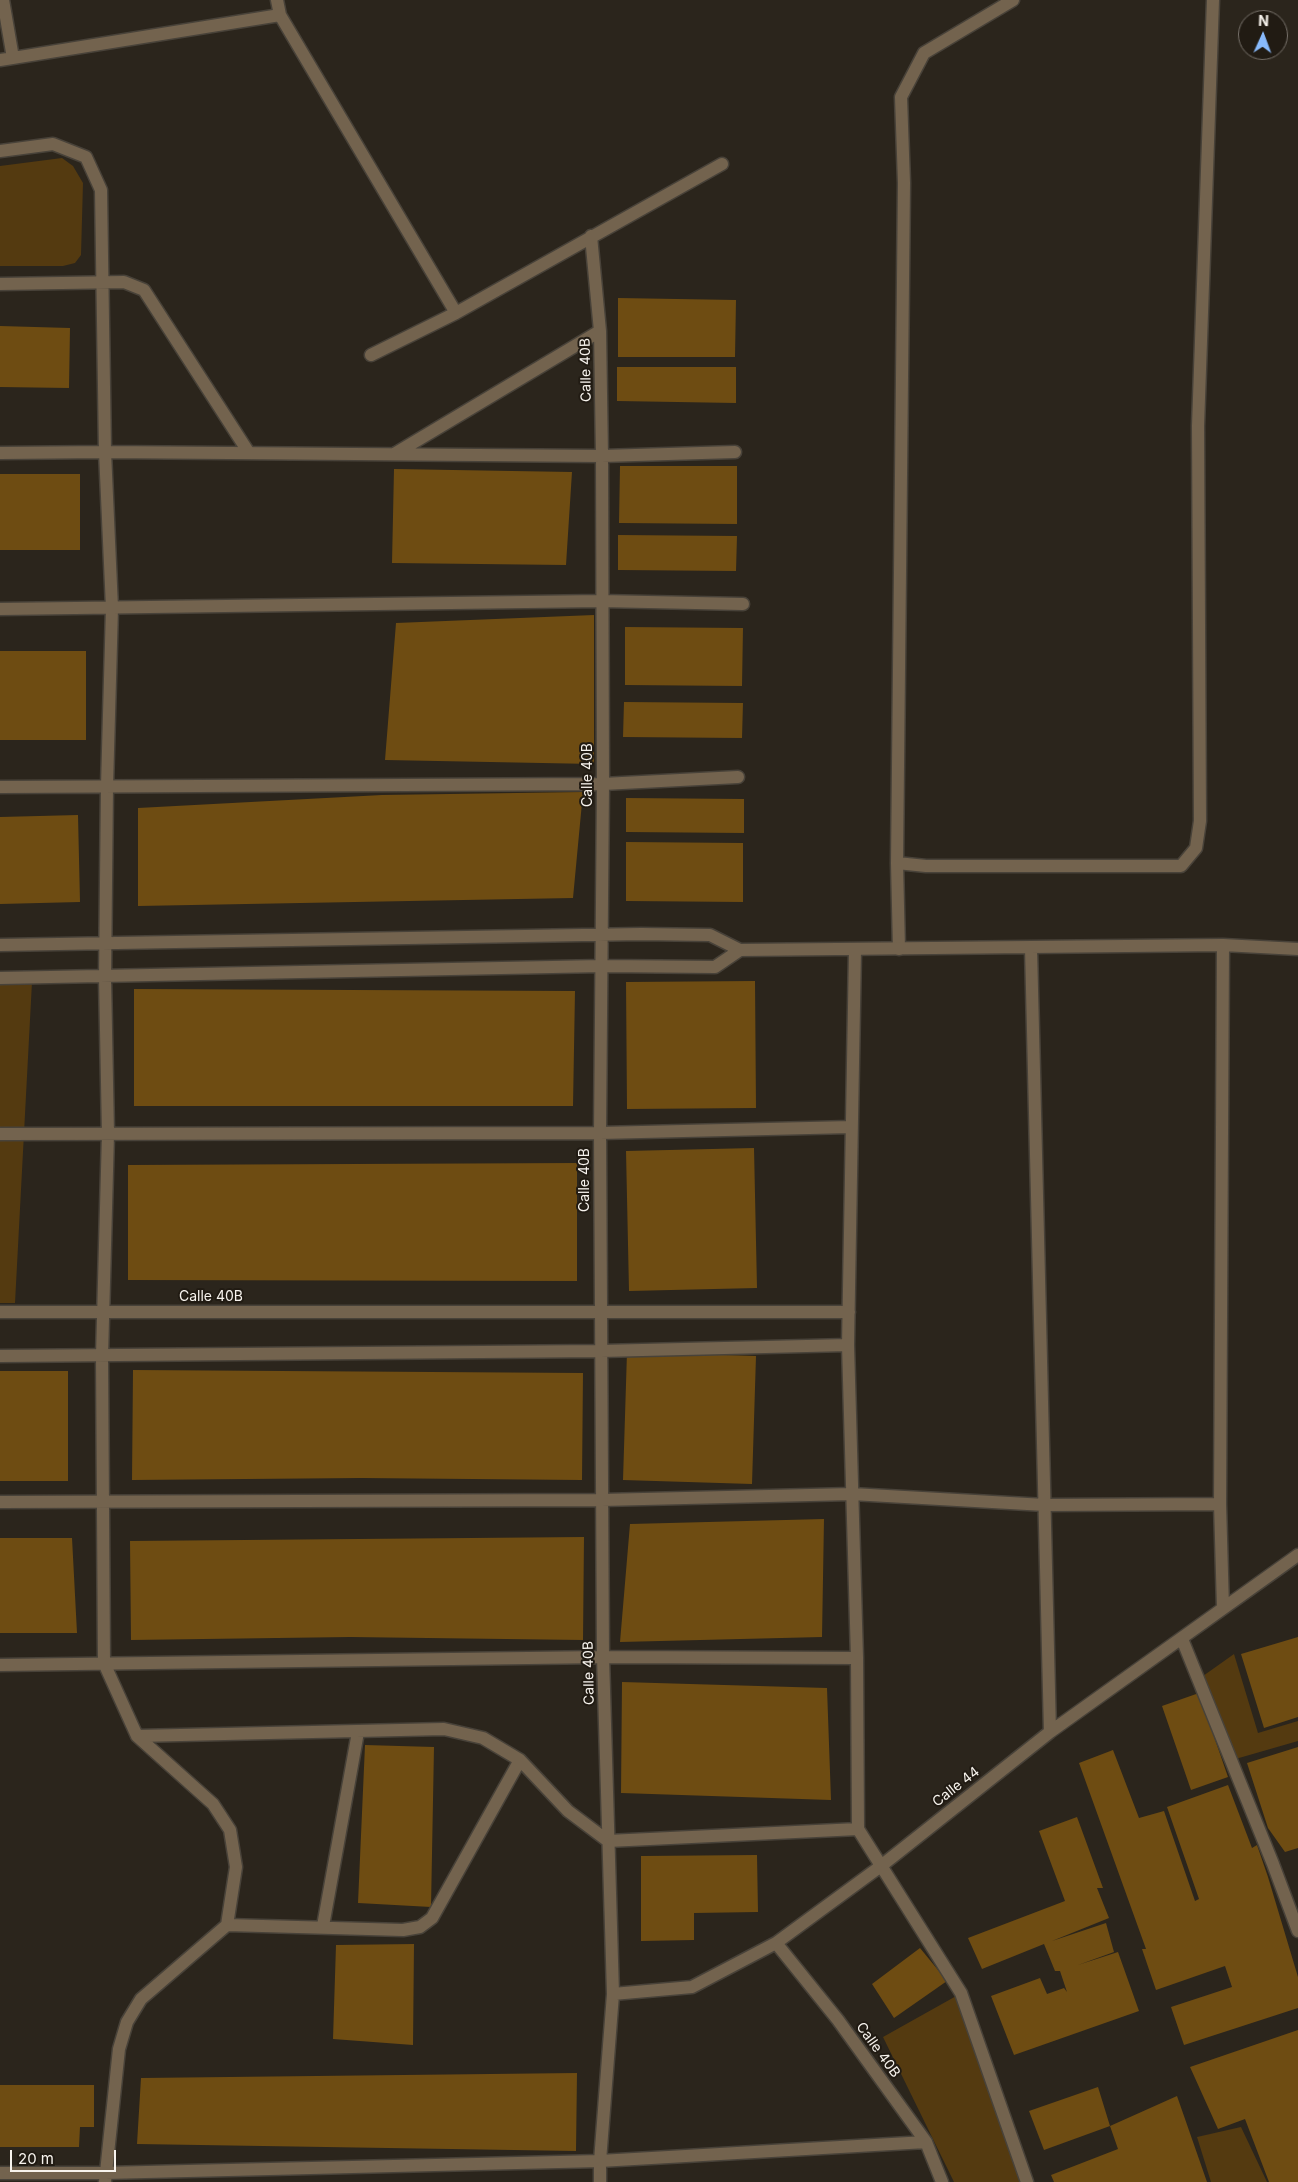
<!DOCTYPE html>
<style>
body{margin:0}
#map{position:relative;width:1298px;height:2182px;overflow:hidden;background:#2b251c;font-family:Inter,sans-serif}
canvas{display:block}
.north{position:absolute;left:1238px;top:10px;width:50px;height:50px;box-sizing:border-box;background:#211b13;border:1px solid #77716a;border-radius:50%;rotate:2deg;font-size:14px;font-weight:700;line-height:20px;text-align:center;color:#f7f3ed}
.north::after{content:'';display:block;margin:auto;width:18px;height:22px;background:#88bafc;clip-path:polygon(50% 0,100% 100%,50% 72%,0 100%)}
.scale{position:absolute;left:10px;top:2150px;width:106px;height:22px;box-sizing:border-box;border:2px solid #f7f3ed;border-top:0;padding-left:6px;font-size:15px;line-height:18px;white-space:nowrap;color:#f7f3ed;-webkit-text-stroke:4px #211b13;paint-order:stroke}
</style>
<div id="map">
<canvas width="1298" height="2182"></canvas>
<div class="north">N</div>
<div class="scale">20 m</div>
</div>
<script>
const g = document.querySelector('canvas').getContext('2d');
g.lineJoin = 'round';
function paint(path, color) {
  g.fillStyle = color;
  g.fill(path, 'evenodd');
}
function shape(rows) {
  const path = new Path2D();
  for (const r of rows) {
    path.moveTo(r[0], r[1]);
    for (let i = 2; i < r.length; i += 2) path.lineTo(r[i], r[i + 1]);
  }
  return path;
}
function strokePath(path, color, width, dash) {
  g.strokeStyle = color;
  g.lineWidth = width;
  g.lineCap = dash ? 'butt' : 'round';
  g.setLineDash(dash || []);
  g.stroke(path);
}
function write(font, color, halo, rows, align = 'center') {
  g.font = font + ' Inter,sans-serif';
  g.lineWidth = 4;
  g.setLineDash([]);
  g.textBaseline = 'middle';
  g.strokeStyle = halo;
  g.fillStyle = color;
  for (const [text, x, y, turn = 0] of rows) {
    g.save();
    g.translate(x, y);
    g.rotate((+turn || 0) * Math.PI / 180);
    g.textAlign = isNaN(turn) ? turn : align;
    if (halo) g.strokeText(text, 0, 0);
    g.fillText(text, 0, 0);
    g.restore();
  }
}
const green = shape([
 [62,158,73,166,83,183,81,255,75,263,63,266,0,266,0,166],
 [0,982,32,982,15,1303,0,1303],
 [1234,1654,1258,1733,1298,1721,1298,1741,1232,1760,1203,1676],
 [958,1995,1024,2182,954,2182,883,2037],
 [1241,2127,1267,2182,1211,2182,1197,2137]
]);
const building = shape([
 [618,298,736,300,735,357,618,357],
 [0,326,70,328,69,388,0,387],
 [617,367,736,367,736,403,617,401],
 [620,466,737,466,737,524,619,523],
 [394,469,572,472,566,565,392,563],
 [0,474,80,474,80,550,0,550],
 [618,535,737,536,736,571,618,570],
 [594,615,594,764,385,760,396,623],
 [625,627,743,628,742,686,625,685],
 [0,651,86,651,86,740,0,740],
 [624,702,743,703,742,738,623,737],
 [583,792,573,898,138,906,138,808,382,795],
 [626,798,744,799,744,833,626,832],
 [78,815,80,902,0,904,0,817],
 [626,842,743,843,743,902,626,901],
 [755,981,756,1108,627,1109,626,982],
 [134,989,575,991,573,1106,134,1106],
 [754,1148,757,1288,629,1291,626,1151],
 [577,1163,577,1281,128,1280,128,1165],
 [627,1352,756,1356,752,1484,623,1480],
 [133,1370,583,1373,582,1480,361,1478,132,1480],
 [0,1371,68,1371,68,1481,0,1481],
 [824,1519,822,1637,620,1642,630,1524],
 [584,1537,583,1640,350,1637,131,1640,130,1541],
 [0,1538,72,1538,77,1633,0,1633],
 [1298,1637,1298,1717,1264,1728,1241,1654],
 [622,1682,827,1688,831,1800,621,1793],
 [1199,1693,1228,1777,1191,1790,1162,1706],
 [365,1745,434,1747,431,1907,358,1903],
 [1298,1747,1298,1848,1285,1852,1268,1828,1247,1763],
 [1113,1750,1139,1818,1164,1811,1195,1901,1199,1899,1167,1807,1228,1785,1252,1848,1257,1845,1268,1877,1298,1977,1298,2008,1184,2045,1171,2007,1232,1987,1225,1966,1156,1990,1142,1949,1146,1949,1079,1763],
 [1077,1817,1103,1888,1097,1888,1109,1918,1052,1941,1106,1923,1114,1952,1078,1965,1118,1952,1139,2011,1014,2055,991,1996,1040,1978,1047,1994,1064,1988,1067,1992,1060,1971,1055,1971,1044,1944,982,1969,968,1938,1065,1901,1039,1831],
 [757,1855,758,1912,694,1913,694,1940,641,1941,641,1856],
 [414,1944,413,2045,333,2039,336,1945],
 [920,1948,947,1981,894,2018,872,1984],
 [1298,2030,1298,2182,1269,2182,1245,2119,1218,2129,1190,2067],
 [577,2073,576,2151,137,2144,141,2078],
 [0,2085,94,2085,94,2127,80,2127,79,2147,0,2147],
 [1098,2087,1110,2126,1044,2150,1029,2111],
 [1177,2096,1207,2182,1054,2182,1051,2175,1118,2149,1110,2126]
]);
const lane = shape([
 [897,863,926,866,1181,866,1196,848,1200,821,1198,426,1213,0],
 [899,949,897,863,904,183,901,97,924,53,1013,0]
]);
const street = shape([
 [3,0,13,58],
 [277,0,280,15,456,313],
 [0,60,280,15],
 [0,151,53,144,86,157,101,190,105,452,112,608,107,786,105,978,108,1134,102,1356,104,1663,137,1736,213,1804,230,1830,236,1867,227,1925,141,1999,127,2022,119,2049,105,2182],
 [591,236,600,331,602,456,603,784,600,1133,603,1657,613,1994,600,2161,600,2182],
 [0,284,124,282,144,290,249,453],
 [371,355,456,313,722,164],
 [0,453,105,452,602,456,735,452],
 [396,453,600,331],
 [0,609,601,601,743,604],
 [0,787,603,784,738,777],
 [0,945,641,934,710,935,740,950,1223,945,1298,949],
 [1223,945,1220,1504,1223,1608],
 [1031,948,1050,1732],
 [855,950,848,1345,857,1658,858,1829,961,1993,1027,2182],
 [0,978,602,966,715,967,740,950],
 [0,1134,600,1133,851,1127],
 [0,1312,849,1312],
 [0,1356,601,1351,848,1345],
 [0,1502,602,1500,852,1494,1045,1505,1220,1504],
 [1182,1639,1273,1864,1298,1931],
 [0,1665,603,1657,857,1658],
 [137,1736,444,1729,483,1738,520,1760,568,1811,608,1841,858,1829],
 [227,1925,403,1930,420,1927,432,1918,520,1760],
 [323,1926,358,1732],
 [776,1943,838,2020,926,2142,942,2182],
 [613,1994,692,1987,776,1943,881,1866,1050,1732,1298,1555],
 [0,2173,105,2173,600,2161,926,2142]
]);
const streetNames = [
 ["Calle 40B",586,370,-91],
 ["Calle 40B",588,775,-90],
 ["Calle 40B",585,1180,-90],
 ["Calle 40B",211,1297],
 ["Calle 40B",589,1673,-91],
 ["Calle 44",956,1787,-38],
 ["Calle 40B",878,2050,54]
];
paint(green, '#543a10');
paint(building, '#6e4c12');
strokePath(lane, '#484239', 15);
strokePath(street, '#484239', 15);
strokePath(lane, '#73634e', 12);
strokePath(street, '#73634e', 12);
write('14px', '#f7f3ed', '#211b13', streetNames);
</script>
